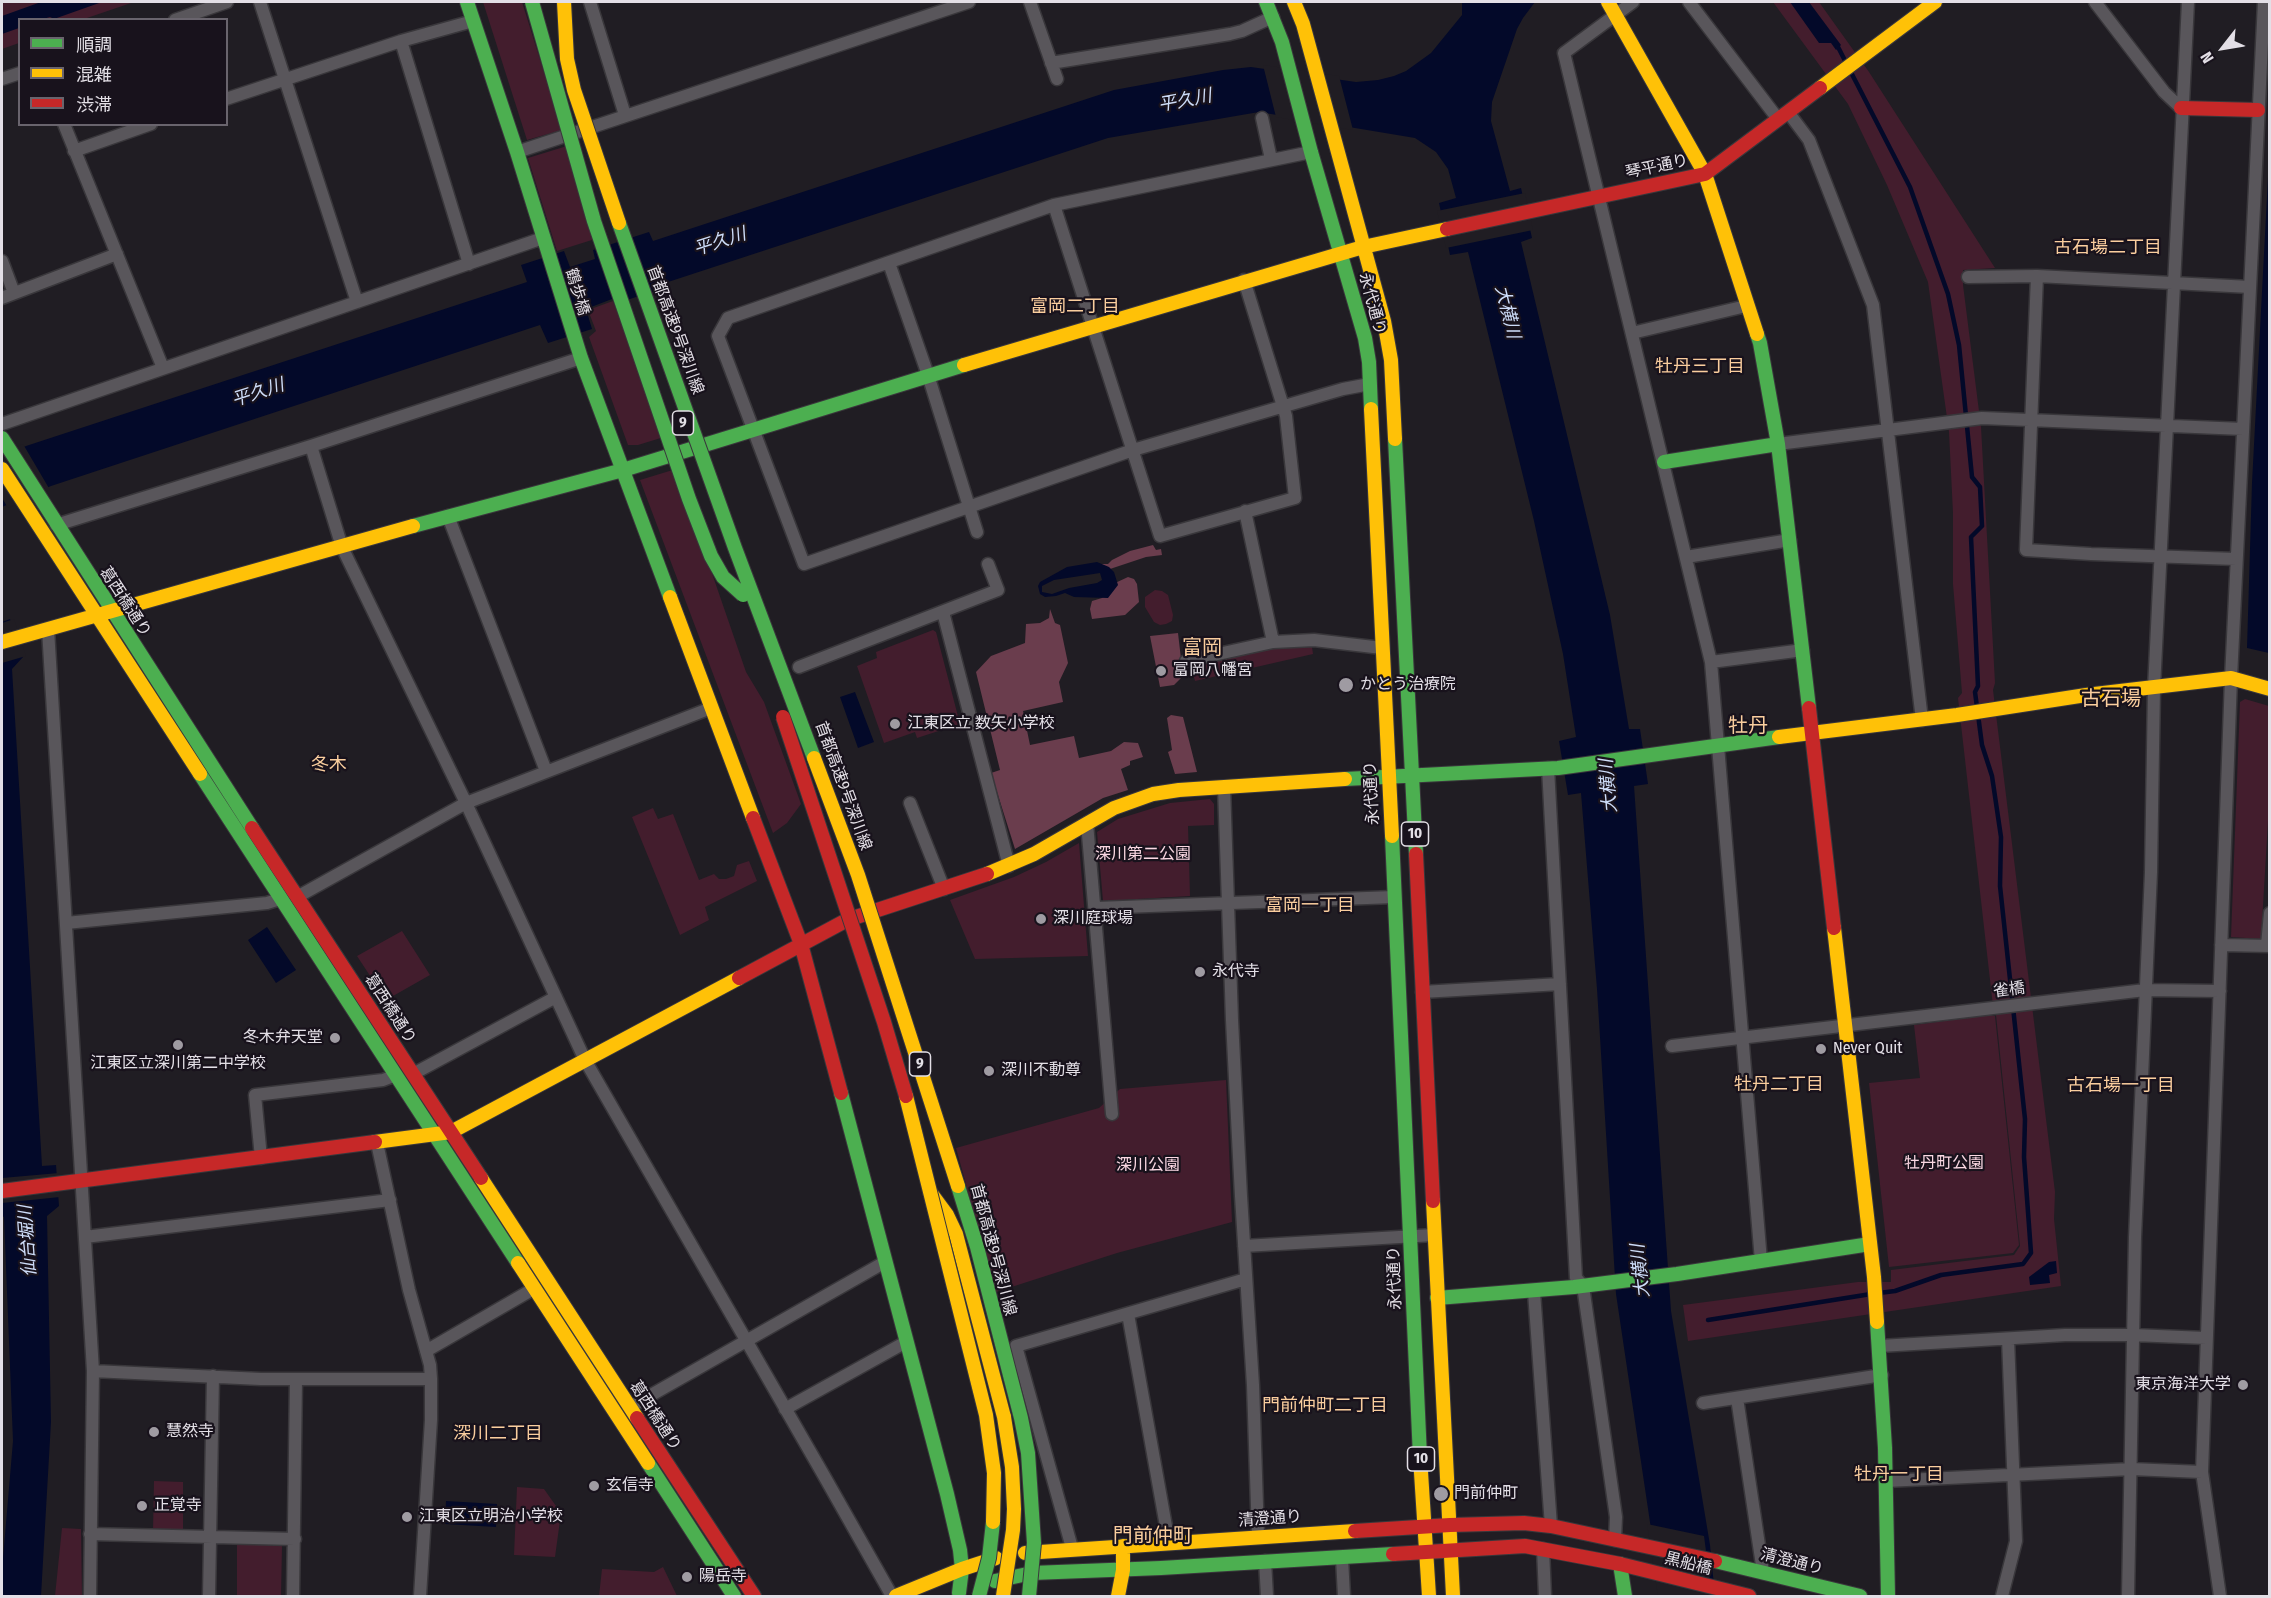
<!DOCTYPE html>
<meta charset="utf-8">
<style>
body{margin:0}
#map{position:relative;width:2271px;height:1598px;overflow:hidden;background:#201d23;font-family:"Fira Sans Condensed","Noto Sans JP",sans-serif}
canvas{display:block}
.frame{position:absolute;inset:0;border:3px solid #e3dfe6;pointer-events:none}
.legend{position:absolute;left:18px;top:18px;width:210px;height:108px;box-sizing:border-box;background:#18121c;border:2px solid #69646d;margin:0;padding:8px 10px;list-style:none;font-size:18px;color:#e3dfe6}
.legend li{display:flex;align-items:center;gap:12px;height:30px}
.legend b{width:30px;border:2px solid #69646d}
.north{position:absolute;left:2193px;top:18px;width:60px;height:60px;-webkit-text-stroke:4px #18121c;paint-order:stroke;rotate:239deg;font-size:16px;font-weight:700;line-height:24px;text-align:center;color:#e3dfe6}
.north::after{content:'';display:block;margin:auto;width:21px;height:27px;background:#e3dfe6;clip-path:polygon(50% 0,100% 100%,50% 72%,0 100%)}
</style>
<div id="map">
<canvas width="2271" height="1598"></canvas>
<div class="frame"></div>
<ul class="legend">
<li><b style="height:8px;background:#4caf50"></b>順調</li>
<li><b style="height:8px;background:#ffc107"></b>混雑</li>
<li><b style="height:8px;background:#c62828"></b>渋滞</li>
</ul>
<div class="north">N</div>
</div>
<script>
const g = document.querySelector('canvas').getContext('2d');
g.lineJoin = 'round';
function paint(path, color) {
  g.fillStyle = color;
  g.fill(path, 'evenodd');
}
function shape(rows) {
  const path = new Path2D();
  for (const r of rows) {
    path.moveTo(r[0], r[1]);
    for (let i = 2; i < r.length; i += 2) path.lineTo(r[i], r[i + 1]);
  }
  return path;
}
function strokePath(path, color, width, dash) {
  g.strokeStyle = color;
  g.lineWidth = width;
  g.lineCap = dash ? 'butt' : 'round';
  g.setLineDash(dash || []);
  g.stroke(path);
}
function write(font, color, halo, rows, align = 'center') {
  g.font = font + ' "Fira Sans Condensed","Noto Sans JP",sans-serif';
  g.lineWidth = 4.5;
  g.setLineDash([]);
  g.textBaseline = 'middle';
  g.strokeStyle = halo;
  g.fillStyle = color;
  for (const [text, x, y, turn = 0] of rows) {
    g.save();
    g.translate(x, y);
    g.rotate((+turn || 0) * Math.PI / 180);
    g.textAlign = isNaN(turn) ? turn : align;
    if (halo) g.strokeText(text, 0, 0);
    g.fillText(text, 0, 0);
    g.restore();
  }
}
const green = shape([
 [2,2,134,2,84,19,20,20,19,43,2,49],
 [483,2,522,2,562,130,527,140],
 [1773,2,1819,2,1869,72,1995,268,1963,270,1963,285,1981,427,1995,683,1993,690,2055,1192,2054,1219,2061,1286,1688,1341,1683,1305,1858,1282,1891,1282,1891,1270,2014,1255,2020,1246,1996,1015,1994,1015,1958,698,1962,693,1953,584,1953,513,1949,432,1928,282,1887,185,1848,104],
 [567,146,595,239,557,251,528,158],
 [613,301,664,437,638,445,628,445,589,337,596,331,588,310],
 [676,469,746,672,764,702,801,804,787,823,773,833,640,480],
 [1155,590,1162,591,1168,595,1173,615,1172,621,1166,624,1160,625,1154,622,1145,607,1145,597],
 [933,630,936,632,960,724,917,738,915,732,884,743,857,666,877,658,876,652],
 [1277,646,1312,647,1313,654,1195,681,1192,669,1197,665],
 [2245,699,2269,706,2269,804,2261,939,2231,937,2240,702],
 [1210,799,1214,804,1214,825,1188,826,1190,896,1103,901,1097,832,1118,819,1170,803],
 [653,808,658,819,673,814,699,880,714,874,719,879,726,879,734,876,737,865,749,861,757,881,705,907,709,920,680,935,632,817],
 [1079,843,1088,956,975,959,950,900,1014,877,1046,862],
 [402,931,430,975,386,1000,357,956],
 [1990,1015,1995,1016,2019,1245,2013,1253,1889,1267,1869,1083,1920,1078,1914,1025],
 [1226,1080,1232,1222,1117,1253,996,1292,956,1148,1099,1108,1120,1089],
 [154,1481,183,1482,183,1532,153,1531],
 [517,1487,544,1489,561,1513,555,1557,514,1555],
 [62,1528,81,1529,82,1596,55,1596],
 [237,1544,282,1545,281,1596,237,1596],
 [663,1567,677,1596,599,1596,602,1569,654,1572]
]);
const forest = shape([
 [1153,545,1156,550,1161,549,1162,555,1146,557,1104,571,1102,564,1108,564,1112,560,1130,551],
 [1128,577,1134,579,1137,584,1139,602,1125,615,1092,619,1090,609,1092,601,1102,598,1113,584],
 [1050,609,1055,623,1060,625,1068,663,1059,682,1063,702,1023,711,1030,745,1074,736,1079,758,1111,751,1124,742,1138,743,1143,757,1130,761,1130,765,1121,769,1128,790,1103,798,1015,849,991,773,1000,770,976,672,991,656,1025,643,1026,624,1040,623,1049,618],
 [1178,633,1183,676,1174,685,1160,687,1150,636],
 [1171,715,1183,717,1197,772,1175,774,1168,752,1172,750,1167,718]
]);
const water = shape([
 [41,2,102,2,54,19,50,17,43,19,20,20,19,28,2,34,2,16],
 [1462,2,1535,2,1523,18,1517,29,1492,102,1491,121,1510,191,1521,188,1532,238,1521,242,1610,615,1629,729,1640,729,1648,784,1634,786,1671,1311,1710,1545,1715,1596,1661,1596,1616,1294,1597,989,1581,793,1568,795,1559,741,1576,737,1563,654,1534,521,1468,252,1450,255,1439,203,1456,198,1448,169,1436,152,1415,138,1259,112,1108,138,665,283,666,287,615,304,612,299,586,309,592,329,548,343,540,325,51,486,2,507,2,456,26,446,527,282,521,265,564,251,570,267,595,259,593,250,649,232,653,241,1114,90,1223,70,1251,67,1356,82,1378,80,1394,76,1406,71,1431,53,1462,15],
 [1790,2,1809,2,1841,45,1836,50,1831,43,1819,43],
 [2269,158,2269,653,2247,648,2252,483],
 [1097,562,1109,567,1114,572,1118,585,1108,598,1074,597,1065,593,1056,596,1045,597,1040,594,1038,586,1040,582,1067,567],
 [1100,573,1102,580,1097,583,1069,588,1052,594,1042,592,1042,586,1054,580],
 [10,619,23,657,12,669,42,1166,56,1165,59,1206,47,1216,51,1422,41,1596,2,1596,2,1570,13,1441,4,1217,2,1216,2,622],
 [855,692,874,742,858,748,840,697],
 [267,927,296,970,276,983,248,940],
 [2056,1261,2057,1273,2049,1275,2050,1283,2030,1285,2029,1277,2049,1262],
 [446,1501,497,1504,496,1527,445,1524]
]);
const pier = shape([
 [1263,65,1339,76,1353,130,1276,117],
 [1525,193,1533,230,1446,248,1437,211],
 [23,444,50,490,8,508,2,498,2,453],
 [14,619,26,656,2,663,2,623],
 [59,1173,60,1197,2,1203,2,1178],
 [1647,1524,1704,1536,1712,1596,1658,1596]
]);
const stream = shape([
 [1838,47,1910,187,1948,294,1959,345,1972,477,1980,487,1982,526,1971,537,1978,686,1975,692,1982,745,1992,776,2001,837,2000,886,2025,1119,2024,1157,2031,1253,2023,1264,1941,1275,1895,1291,1879,1293],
 [1708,1320,1871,1294]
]);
const street = shape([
 [260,2,357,302],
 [590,2,625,115],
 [1030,2,1057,79],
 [1633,2,1564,53,1711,662,1761,1261],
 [1689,2,1778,119],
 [2095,2,2164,92,2181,108],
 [175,20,227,2],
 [401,41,469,264],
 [1051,63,1230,34,1242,31,1273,17],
 [2,79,20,73],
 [226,99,401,41,473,21],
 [1788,112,1809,140,1873,305,1922,720],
 [1262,118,1271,159],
 [64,124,163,368],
 [74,151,151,124],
 [517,152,969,2],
 [1311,152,1054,205,728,318,718,336,804,564,1133,450,1343,389,1370,384],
 [1054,205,1160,536,1295,498,1286,416,1244,280],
 [2,261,14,293],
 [889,263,928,375,977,532],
 [2037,276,2026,550,2091,554,2236,559],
 [1968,277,2037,276,2250,287],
 [2,298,117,254],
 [1632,333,1746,306],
 [2,424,543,238],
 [1778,444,1982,418,2243,429],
 [311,446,342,547,466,803,585,1060,823,1474,892,1596],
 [1245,511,1273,642],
 [448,516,546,771],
 [56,525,311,446,581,358],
 [1686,557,1790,540],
 [943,612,1009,866],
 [48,629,93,1371,90,1596],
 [1186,661,1273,642,1314,640,1382,648],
 [1711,662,1803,650],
 [799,667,998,590,988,564],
 [1548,768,1576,1278,1583,1286,1616,1517,1615,1540],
 [1224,787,1232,1020,1241,1196,1253,1385,1258,1536],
 [910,803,944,889],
 [1087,823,1112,1114],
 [297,897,466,803,711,708],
 [1096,908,1394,897],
 [66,923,267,903,280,899],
 [2221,945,2270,946],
 [2267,945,2270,913],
 [1422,992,1560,984],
 [1672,1046,2145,990,2220,991],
 [413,1074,556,997],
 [377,1143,409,1290,430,1365,431,1379,431,1420,420,1596],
 [261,1158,255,1095,383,1080,396,1075],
 [85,1237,390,1200],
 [1244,1246,1434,1235],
 [1534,1292,1551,1526],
 [1128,1314,1169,1543],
 [1880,1346,2065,1335,2133,1335,2206,1338],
 [426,1351,535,1288],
 [93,1371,261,1379,431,1379],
 [1737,1398,1763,1572],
 [1703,1403,1882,1375],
 [630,1407,885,1262],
 [785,1409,906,1342],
 [1886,1481,2131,1469,2202,1472],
 [90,1534,295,1539],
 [1072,1548,1016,1346,1246,1279],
 [1543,1549,1545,1596],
 [1342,1558,1344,1596],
 [1265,1561,1267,1596],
 [209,1596,213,1376],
 [293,1596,296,1379],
 [2002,1596,2016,1541,2008,1339],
 [2128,1596,2135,1237,2151,872,2154,688,2188,2],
 [2220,1596,2202,1472,2231,678,2264,2]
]);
const fast = shape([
 [467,2,517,152,581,358,670,597],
 [1266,2,1282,42,1311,152,1365,338,1369,362,1371,409],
 [1757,334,1760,343,1778,444,1809,708],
 [2,438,252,828],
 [1395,439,1416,854],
 [1664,462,1778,444],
 [413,526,623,470,964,365],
 [200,774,518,1263],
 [1345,779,1558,768,1779,737],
 [1392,836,1420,1457],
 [841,1093,947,1494,960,1550,962,1569,959,1593],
 [1437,1298,1574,1287,1677,1274,1870,1244],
 [1877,1322,1885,1448,1888,1596],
 [648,1463,734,1596],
 [1715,1561,1860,1596],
 [1620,1564,1625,1596],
 [995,1581,1032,1573,1161,1568,1393,1554]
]);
const slow = shape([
 [1294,2,1303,24,1384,321,1391,360,1395,439],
 [1608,2,1705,174,1757,334],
 [1820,88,1935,2],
 [964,365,1363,247,1447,229],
 [1371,409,1392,836],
 [2,469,200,774],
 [670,597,753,818],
 [2,642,413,526],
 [1779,737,1957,715,2086,695,2231,678,2270,689],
 [987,874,1034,854,1114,808,1153,794,1179,790,1345,779],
 [1834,928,1874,1277,1877,1322],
 [375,1142,451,1132,739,978],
 [481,1178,637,1418],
 [930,1192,947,1215,956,1234,1004,1417],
 [1433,1201,1453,1596],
 [518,1263,648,1463],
 [1420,1457,1429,1596],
 [1025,1553,1355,1531],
 [896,1596,962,1569,996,1558],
 [1118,1596,1123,1570,1123,1546]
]);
const jam = shape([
 [2181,108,2258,110],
 [1447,229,1705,174,1820,88],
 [1809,708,1834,928],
 [753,818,801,944,841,1093],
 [252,828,481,1178],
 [1416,854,1433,1201],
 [739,978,847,920,987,874],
 [2,1191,375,1142],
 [637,1418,754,1596],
 [1355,1531,1450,1525,1524,1523,1551,1526,1715,1561],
 [1393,1554,1525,1546,1620,1564,1749,1596]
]);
const fastBridge = shape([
 [532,2,594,221,689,499,711,556,723,577,743,595],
 [619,223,735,548,814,758],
 [958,1186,977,1247,1021,1418,1028,1453,1034,1543,1029,1596],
 [979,1596,989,1558,993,1522]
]);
const slowBridge = shape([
 [564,2,567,59,574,90,619,223],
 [814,758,858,875,958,1186],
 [906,1096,986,1415,994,1473,993,1522],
 [1003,1596,1013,1530,1014,1509,1012,1467,1004,1417]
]);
const jamBridge = shape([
 [783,717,884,1022,906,1096]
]);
const markers = [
 [1161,671,6,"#9f9ba2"],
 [1346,685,8,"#9f9ba2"],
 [895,724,6,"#9f9ba2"],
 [1041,919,6,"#9f9ba2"],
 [1200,972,6,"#9f9ba2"],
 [335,1038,6,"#9f9ba2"],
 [178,1045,6,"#9f9ba2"],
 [1821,1049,6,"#9f9ba2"],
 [989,1071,6,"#9f9ba2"],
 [2243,1385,6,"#9f9ba2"],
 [154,1432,6,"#9f9ba2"],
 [594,1486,6,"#9f9ba2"],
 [1441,1494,8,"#9f9ba2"],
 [142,1506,6,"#9f9ba2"],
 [407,1517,6,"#9f9ba2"],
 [687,1577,6,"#9f9ba2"]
];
const shields = [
 [683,423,21],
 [1415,834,27],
 [920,1064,21],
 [1421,1459,27]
];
const shieldNames = [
 ["9",683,423],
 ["10",1415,834],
 ["9",920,1064],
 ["10",1421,1459]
];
const streetNames = [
 ["琴平通り",1657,167,-12],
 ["鶴歩橋",577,292,73],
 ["永代通り",1372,304,75],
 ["首都高速9号深川線",675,330,70],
 ["葛西橋通り",125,602,57],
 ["首都高速9号深川線",843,786,70],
 ["永代通り",1372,793,-93],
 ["雀橋",2009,990,-7],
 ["葛西橋通り",390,1009,57],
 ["首都高速9号深川線",993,1250,75],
 ["永代通り",1395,1278,-92],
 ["葛西橋通り",655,1416,57],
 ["清澄通り",1270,1519,-4],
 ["清澄通り",1792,1562,14],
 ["黒船橋",1688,1564,14]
];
const poiNames = [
 ["富岡八幡宮",1173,671],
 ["かとう治療院",1360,685],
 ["江東区立 数矢小学校",907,724],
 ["深川庭球場",1053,919],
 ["永代寺",1212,972],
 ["冬木弁天堂",323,1038,"right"],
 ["Never Quit",1833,1049],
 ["江東区立深川第二中学校",178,1064,"center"],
 ["深川不動尊",1001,1071],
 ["東京海洋大学",2231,1385,"right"],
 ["慧然寺",166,1432],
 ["玄信寺",606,1486],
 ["門前仲町",1454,1494],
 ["正覚寺",154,1506],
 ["江東区立明治小学校",419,1517],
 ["陽岳寺",699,1577]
];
const parkNames = [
 ["深川第二公園",1143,855],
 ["牡丹町公園",1944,1164],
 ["深川公園",1148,1166]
];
const waterNames = [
 ["平久川",1185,101,-11],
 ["平久川",720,242,-18],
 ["大横川",1507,312,76],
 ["平久川",258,393,-18],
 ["大横川",1609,786,-95],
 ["仙台堀川",28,1241,-94],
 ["大横川",1641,1271,-96]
];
const neighbourhoodNames = [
 ["古石場二丁目",2108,248],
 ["富岡二丁目",1075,307],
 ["牡丹三丁目",1700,367],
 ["冬木",329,765],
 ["富岡一丁目",1310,906],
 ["牡丹二丁目",1779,1085],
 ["古石場一丁目",2121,1086],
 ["門前仲町二丁目",1325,1406],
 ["深川二丁目",498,1434],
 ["牡丹一丁目",1899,1475]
];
const quarterNames = [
 ["富岡",1202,648],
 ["古石場",2111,699],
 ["牡丹",1748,726],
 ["門前仲町",1153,1536]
];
paint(green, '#431d2d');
paint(forest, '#6a3d4d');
paint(water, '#030929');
paint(pier, '#201d23');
strokePath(stream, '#030929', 4.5);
strokePath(street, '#39373b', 15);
strokePath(fast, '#39373b', 16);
strokePath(slow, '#39373b', 16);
strokePath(jam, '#39373b', 16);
strokePath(street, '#59565b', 12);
strokePath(fast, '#4caf50', 14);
strokePath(slow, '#ffc107', 14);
strokePath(jam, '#c62828', 14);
strokePath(fastBridge, '#39373b', 16, []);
strokePath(slowBridge, '#39373b', 16, []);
strokePath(jamBridge, '#39373b', 16, []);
strokePath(fastBridge, '#4caf50', 14);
strokePath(slowBridge, '#ffc107', 14);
strokePath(jamBridge, '#c62828', 14);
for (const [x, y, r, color] of markers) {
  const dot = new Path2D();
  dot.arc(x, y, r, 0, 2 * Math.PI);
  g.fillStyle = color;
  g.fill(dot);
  strokePath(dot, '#18121c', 2);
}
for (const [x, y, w] of shields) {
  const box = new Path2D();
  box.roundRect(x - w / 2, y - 12, w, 24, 4.5);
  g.fillStyle = '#18121c';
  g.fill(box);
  strokePath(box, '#e3dfe6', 1.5);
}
write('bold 15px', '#e3dfe6', null, shieldNames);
write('16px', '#e3dfe6', '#18121c', streetNames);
write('16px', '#e3dfe6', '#18121c', poiNames, 'left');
write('16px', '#fad7e2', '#18121c', parkNames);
write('italic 18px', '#cddcf8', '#18121c', waterNames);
write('18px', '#face9e', '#18121c', neighbourhoodNames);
write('20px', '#face9e', '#18121c', quarterNames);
</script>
